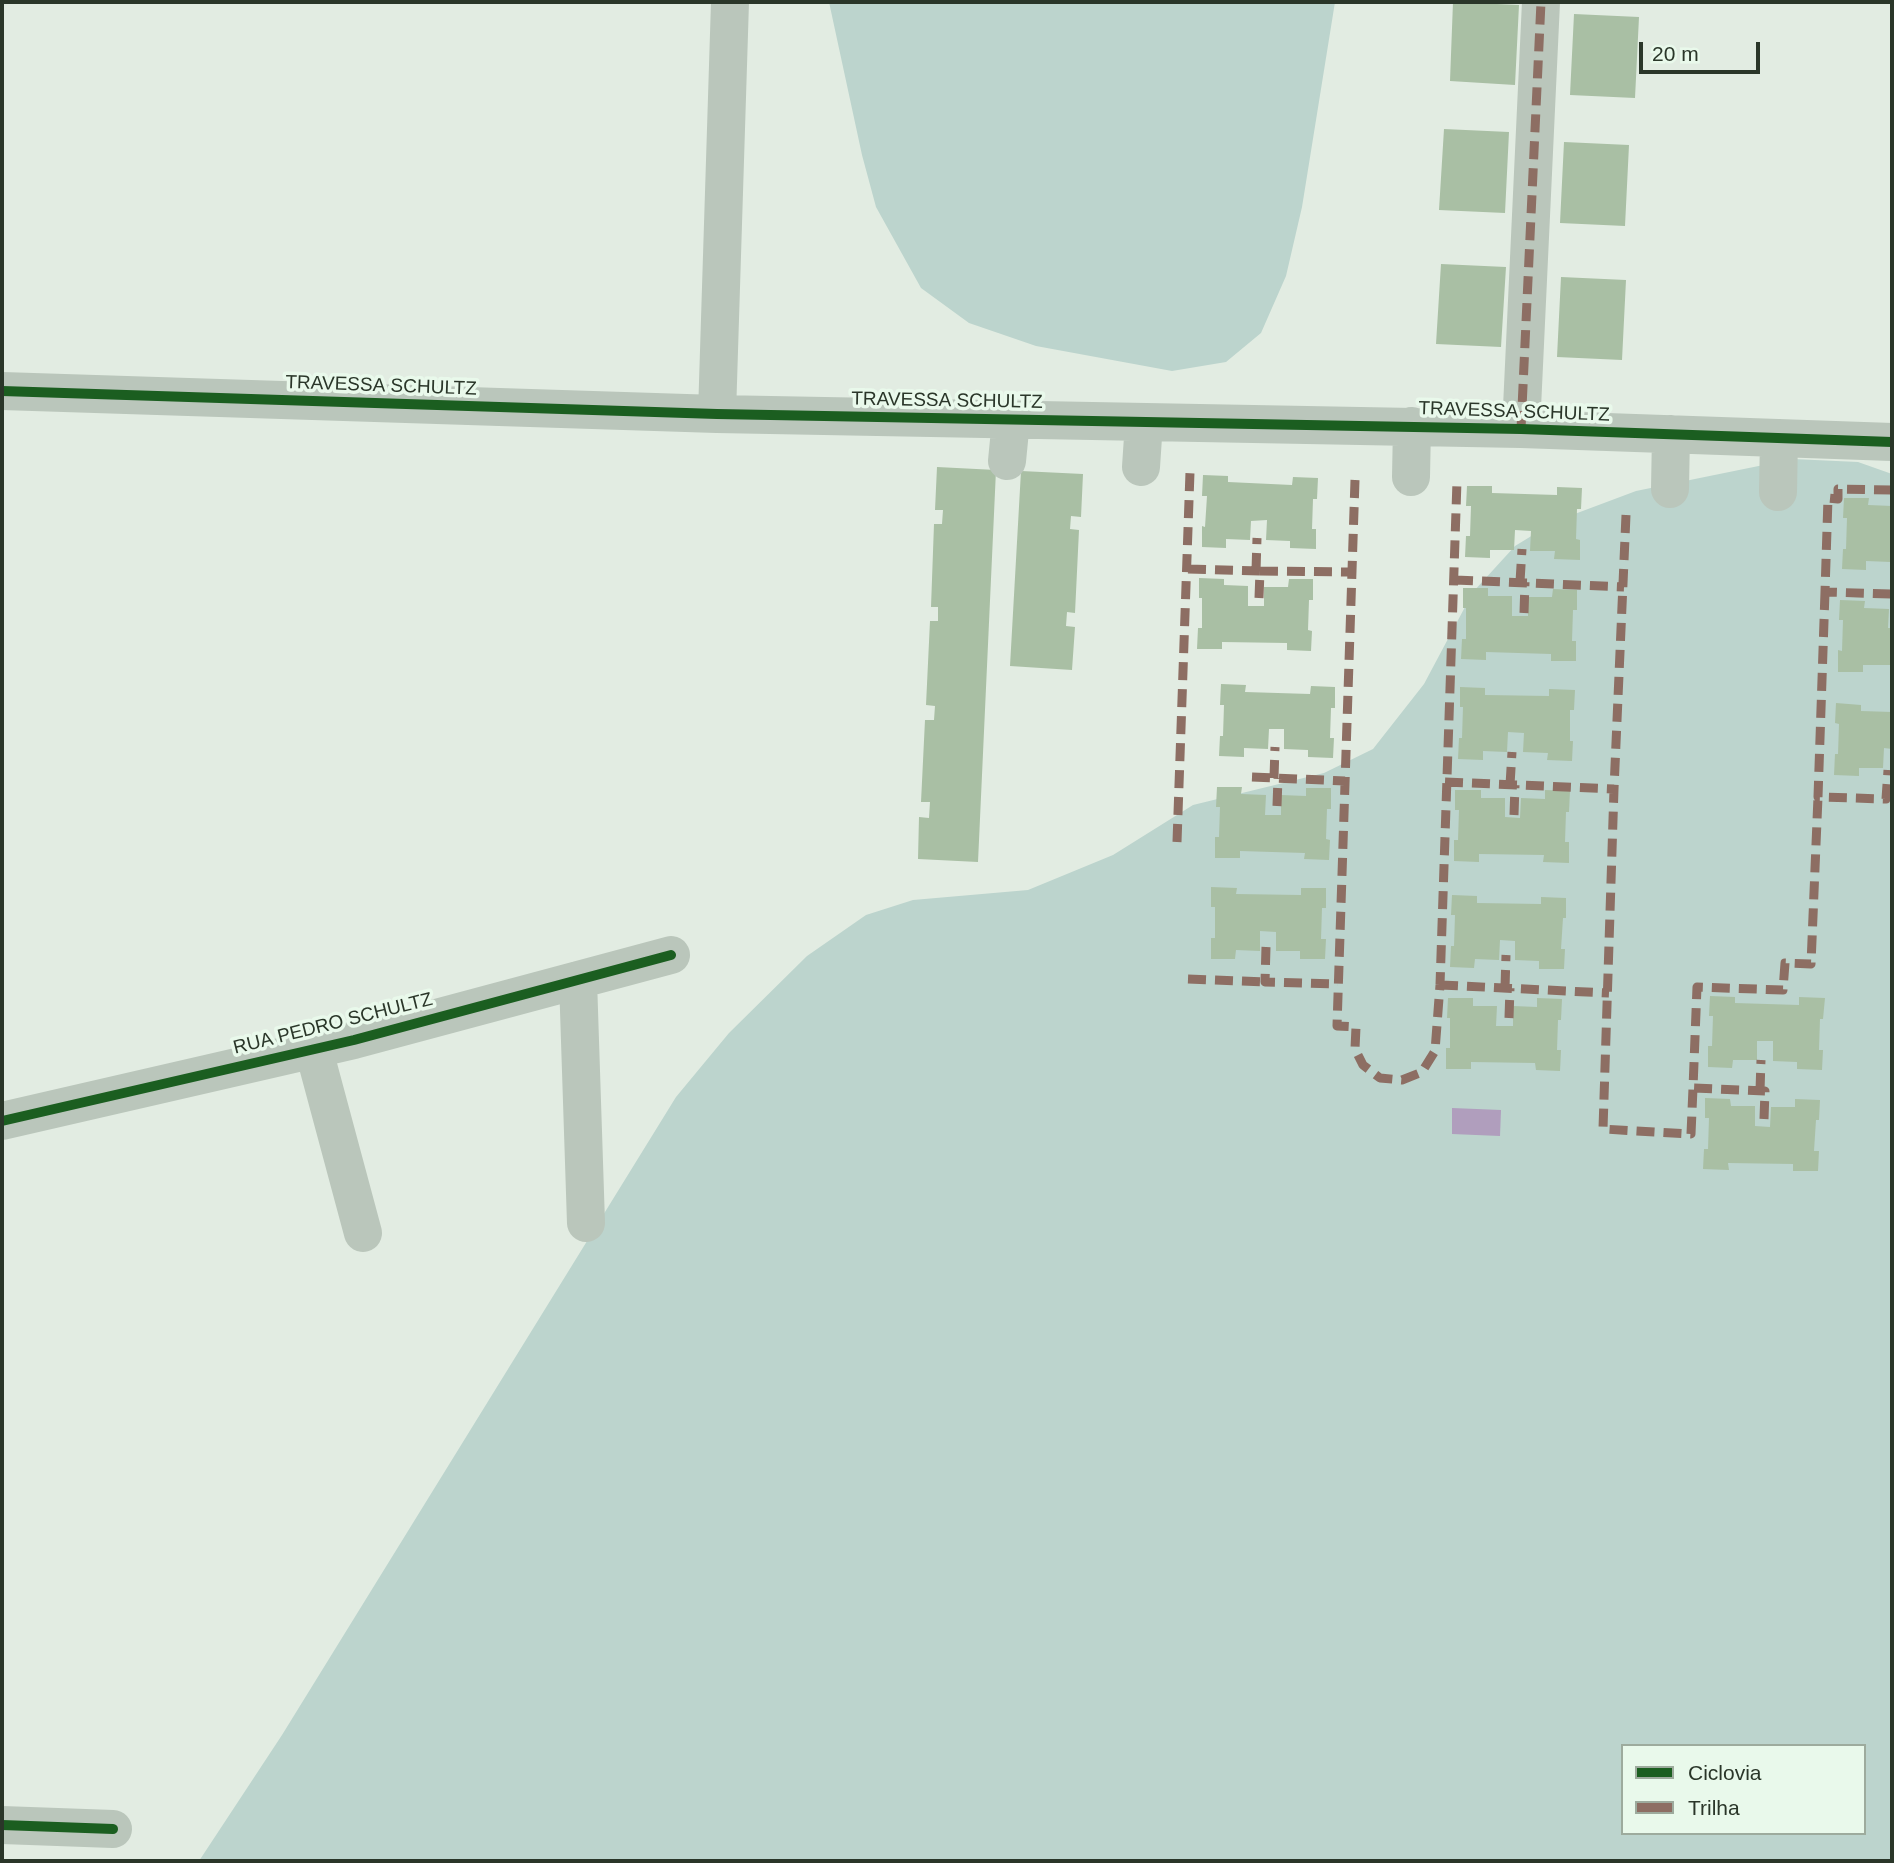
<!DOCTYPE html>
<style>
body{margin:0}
#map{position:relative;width:1894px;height:1863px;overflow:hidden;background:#e2ece2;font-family:Arial,sans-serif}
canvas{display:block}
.frame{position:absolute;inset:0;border:4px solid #2a3629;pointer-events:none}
.legend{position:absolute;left:1621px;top:1744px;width:245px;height:91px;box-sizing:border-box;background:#e9f9eb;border:2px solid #9dab9d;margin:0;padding:9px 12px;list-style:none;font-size:21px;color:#2a3629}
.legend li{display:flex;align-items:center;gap:14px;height:35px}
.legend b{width:35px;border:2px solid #9dab9d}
.scale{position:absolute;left:1639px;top:42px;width:121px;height:32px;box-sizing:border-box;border:4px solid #2a3629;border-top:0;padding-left:9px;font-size:21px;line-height:24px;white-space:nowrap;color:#2a3629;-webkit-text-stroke:5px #e9f9eb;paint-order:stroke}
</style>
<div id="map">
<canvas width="1894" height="1863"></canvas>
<div class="frame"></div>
<ul class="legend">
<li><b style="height:9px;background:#1b5e20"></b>Ciclovia</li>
<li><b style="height:9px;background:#8d6e63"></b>Trilha</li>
</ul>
<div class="scale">20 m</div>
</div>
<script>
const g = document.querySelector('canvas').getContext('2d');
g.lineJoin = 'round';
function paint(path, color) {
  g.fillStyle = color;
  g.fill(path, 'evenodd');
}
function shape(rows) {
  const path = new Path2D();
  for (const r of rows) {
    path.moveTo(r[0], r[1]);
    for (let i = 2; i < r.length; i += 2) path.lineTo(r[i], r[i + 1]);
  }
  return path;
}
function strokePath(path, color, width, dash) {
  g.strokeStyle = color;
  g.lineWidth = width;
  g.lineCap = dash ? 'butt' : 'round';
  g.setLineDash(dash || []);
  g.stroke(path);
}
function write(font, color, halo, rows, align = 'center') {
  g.font = font + ' Arial,sans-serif';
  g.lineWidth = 7;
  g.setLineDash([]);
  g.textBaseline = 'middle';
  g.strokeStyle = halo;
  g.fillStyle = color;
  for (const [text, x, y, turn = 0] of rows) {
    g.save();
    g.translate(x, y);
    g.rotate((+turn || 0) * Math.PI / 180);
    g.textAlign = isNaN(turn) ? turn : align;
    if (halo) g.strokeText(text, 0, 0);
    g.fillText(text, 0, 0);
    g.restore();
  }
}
const green = shape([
 [829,2,1335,2,1302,207,1286,276,1261,333,1226,362,1172,371,1036,346,969,323,921,288,876,207,862,155],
 [1793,459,1858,462,1892,474,1892,1861,199,1861,282,1735,676,1097,729,1033,807,956,866,915,913,900,1028,890,1113,855,1193,805,1324,773,1373,749,1424,684,1473,592,1515,546,1556,521,1636,491],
 [1623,1746,1864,1746,1864,1833,1623,1833]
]);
const water = shape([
 [1452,1108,1501,1110,1500,1136,1452,1134]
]);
const building = shape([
 [1453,2,1519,5,1515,85,1450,81],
 [1574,14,1639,17,1635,98,1570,95],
 [1444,129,1509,132,1505,213,1439,210],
 [1564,142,1629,145,1625,226,1560,223],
 [1441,264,1506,267,1501,347,1436,344],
 [1561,277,1626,280,1622,360,1557,357],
 [937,467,996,470,978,862,918,859,919,817,929,818,930,802,921,802,925,720,934,720,935,706,926,705,930,621,938,621,938,607,931,607,934,524,942,524,943,510,935,510],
 [1021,471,1083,474,1081,517,1071,516,1070,529,1079,530,1075,613,1067,612,1066,626,1075,627,1072,670,1010,666],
 [1203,475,1228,476,1228,482,1292,485,1293,477,1318,478,1317,499,1313,499,1312,529,1316,529,1316,549,1290,548,1290,541,1266,540,1267,520,1251,521,1250,540,1226,539,1226,548,1202,547,1202,526,1205,527,1207,496,1202,496],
 [1467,486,1492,486,1492,493,1557,495,1557,487,1582,488,1581,509,1577,509,1576,539,1580,540,1580,560,1554,559,1555,551,1530,551,1531,531,1515,530,1514,550,1490,550,1490,558,1465,557,1466,536,1470,536,1471,506,1466,506],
 [1844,498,1869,498,1868,505,1892,506,1891,562,1866,561,1866,570,1842,569,1843,549,1846,549,1847,518,1843,518],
 [1199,578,1224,579,1224,585,1248,586,1248,606,1264,606,1264,587,1288,587,1289,579,1313,579,1313,600,1309,600,1308,630,1312,631,1311,651,1287,650,1287,643,1222,642,1222,649,1197,649,1198,628,1202,628,1202,598,1199,598],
 [1463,588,1488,588,1488,596,1512,596,1512,616,1528,616,1528,597,1552,597,1553,589,1577,590,1577,610,1573,610,1572,641,1576,641,1576,661,1551,661,1551,654,1486,652,1486,660,1461,659,1462,639,1466,639,1466,608,1463,608],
 [1840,600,1865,601,1864,608,1889,609,1888,628,1892,628,1892,665,1863,665,1863,672,1838,672,1838,650,1842,651,1843,620,1839,620],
 [1221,684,1246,685,1245,692,1310,694,1311,686,1335,687,1335,708,1331,708,1330,738,1334,738,1333,758,1308,757,1308,750,1284,749,1284,729,1269,729,1268,749,1244,748,1244,757,1219,756,1220,736,1223,736,1224,705,1220,705],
 [1460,687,1485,688,1485,695,1549,696,1549,689,1575,690,1574,710,1570,710,1570,741,1573,741,1572,761,1547,760,1548,753,1523,752,1524,733,1508,732,1507,752,1483,751,1483,760,1458,759,1459,738,1462,738,1463,707,1460,707],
 [1836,703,1861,705,1861,711,1892,712,1892,749,1884,748,1883,768,1859,768,1859,776,1834,775,1835,754,1838,754,1839,724,1835,723],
 [1217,787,1242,787,1241,794,1266,795,1265,815,1281,815,1281,795,1306,796,1306,788,1331,788,1331,809,1327,809,1326,839,1330,840,1329,860,1304,859,1305,853,1240,851,1240,858,1215,858,1215,837,1219,837,1220,807,1216,807],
 [1455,790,1481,790,1481,798,1505,798,1505,817,1520,818,1521,798,1545,799,1545,790,1570,791,1569,812,1566,812,1565,842,1569,842,1569,863,1543,862,1544,855,1479,854,1479,862,1454,861,1454,840,1458,840,1459,810,1455,810],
 [1211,887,1237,888,1236,894,1301,895,1301,888,1326,888,1326,908,1322,908,1321,939,1326,939,1325,959,1300,959,1300,951,1276,951,1276,932,1260,931,1260,951,1236,950,1235,959,1211,959,1211,938,1215,938,1215,907,1211,907],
 [1452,895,1477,896,1477,903,1541,904,1541,897,1566,898,1566,918,1563,918,1561,949,1565,949,1564,969,1539,969,1539,961,1515,960,1515,941,1500,940,1499,960,1475,959,1474,968,1450,967,1451,946,1454,946,1455,915,1451,915],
 [1710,996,1735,997,1735,1003,1799,1005,1799,997,1825,998,1823,1019,1820,1019,1819,1050,1823,1050,1822,1070,1797,1069,1797,1062,1773,1061,1773,1041,1757,1041,1757,1060,1733,1060,1732,1068,1708,1067,1708,1046,1712,1046,1713,1016,1709,1016],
 [1448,998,1473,998,1473,1006,1497,1006,1496,1026,1513,1026,1513,1006,1537,1007,1537,998,1562,999,1561,1020,1558,1020,1557,1050,1561,1050,1560,1071,1536,1070,1535,1063,1471,1062,1471,1069,1446,1069,1446,1048,1450,1048,1450,1018,1447,1018],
 [1705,1098,1730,1099,1731,1106,1755,1106,1755,1126,1770,1127,1771,1107,1795,1107,1795,1099,1820,1100,1819,1120,1816,1120,1814,1151,1819,1151,1818,1171,1793,1171,1793,1164,1728,1163,1729,1170,1703,1169,1704,1149,1708,1149,1709,1118,1705,1118]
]);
const minor = shape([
 [2,391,717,414,1521,429,1892,442],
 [717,414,730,2],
 [1521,429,1541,2],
 [1007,461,1011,420],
 [1141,467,1144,422],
 [1411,477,1412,426],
 [1670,489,1671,434],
 [1778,492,1779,438],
 [578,980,586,1223],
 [313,1047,363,1233],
 [2,1121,354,1040,671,955],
 [2,1825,113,1829]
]);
const quiet = shape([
 [1521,429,1541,2],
 [1355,480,1337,1026,1356,1027,1355,1049,1363,1065,1380,1078,1402,1080,1422,1072,1435,1051,1440,985,1457,481],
 [1892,490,1838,489,1838,499,1828,498,1825,592,1892,594],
 [1626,515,1614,789,1603,1129,1691,1134,1693,1088],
 [1188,569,1260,571],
 [1256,571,1257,538],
 [1455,580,1624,587],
 [1520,582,1522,549],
 [1825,592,1818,797,1886,799,1888,770],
 [1259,598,1260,571,1352,572],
 [1524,613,1525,582],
 [1252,777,1345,781],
 [1274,778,1275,747],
 [1445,782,1614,789],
 [1510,785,1512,752],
 [1277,806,1278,778],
 [1514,815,1515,785],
 [1177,842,1190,472],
 [1266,947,1265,982,1338,984],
 [1188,979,1265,982],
 [1440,985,1609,993],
 [1505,988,1506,955],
 [1509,1018,1510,988],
 [1760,1091,1761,1060],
 [1764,1119,1765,1091,1693,1088,1697,987,1783,990,1785,963,1811,964,1818,797]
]);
const cycleway = shape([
 [2,391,717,414,1521,429,1892,442],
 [2,1121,354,1040,671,955],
 [2,1825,113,1829]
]);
const streetNames = [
 ["TRAVESSA SCHULTZ",381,386,2],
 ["TRAVESSA SCHULTZ",947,401,1],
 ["TRAVESSA SCHULTZ",1514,412,2],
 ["RUA PEDRO SCHULTZ",333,1024,-14]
];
paint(green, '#bcd4cd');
paint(water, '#b09ebd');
paint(building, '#a9bfa4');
strokePath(minor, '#bac6bb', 38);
strokePath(quiet, '#8d6e63', 9, [18, 9]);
strokePath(cycleway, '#1b5e20', 10);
write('19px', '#2a3629', '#e9f9eb', streetNames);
</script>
